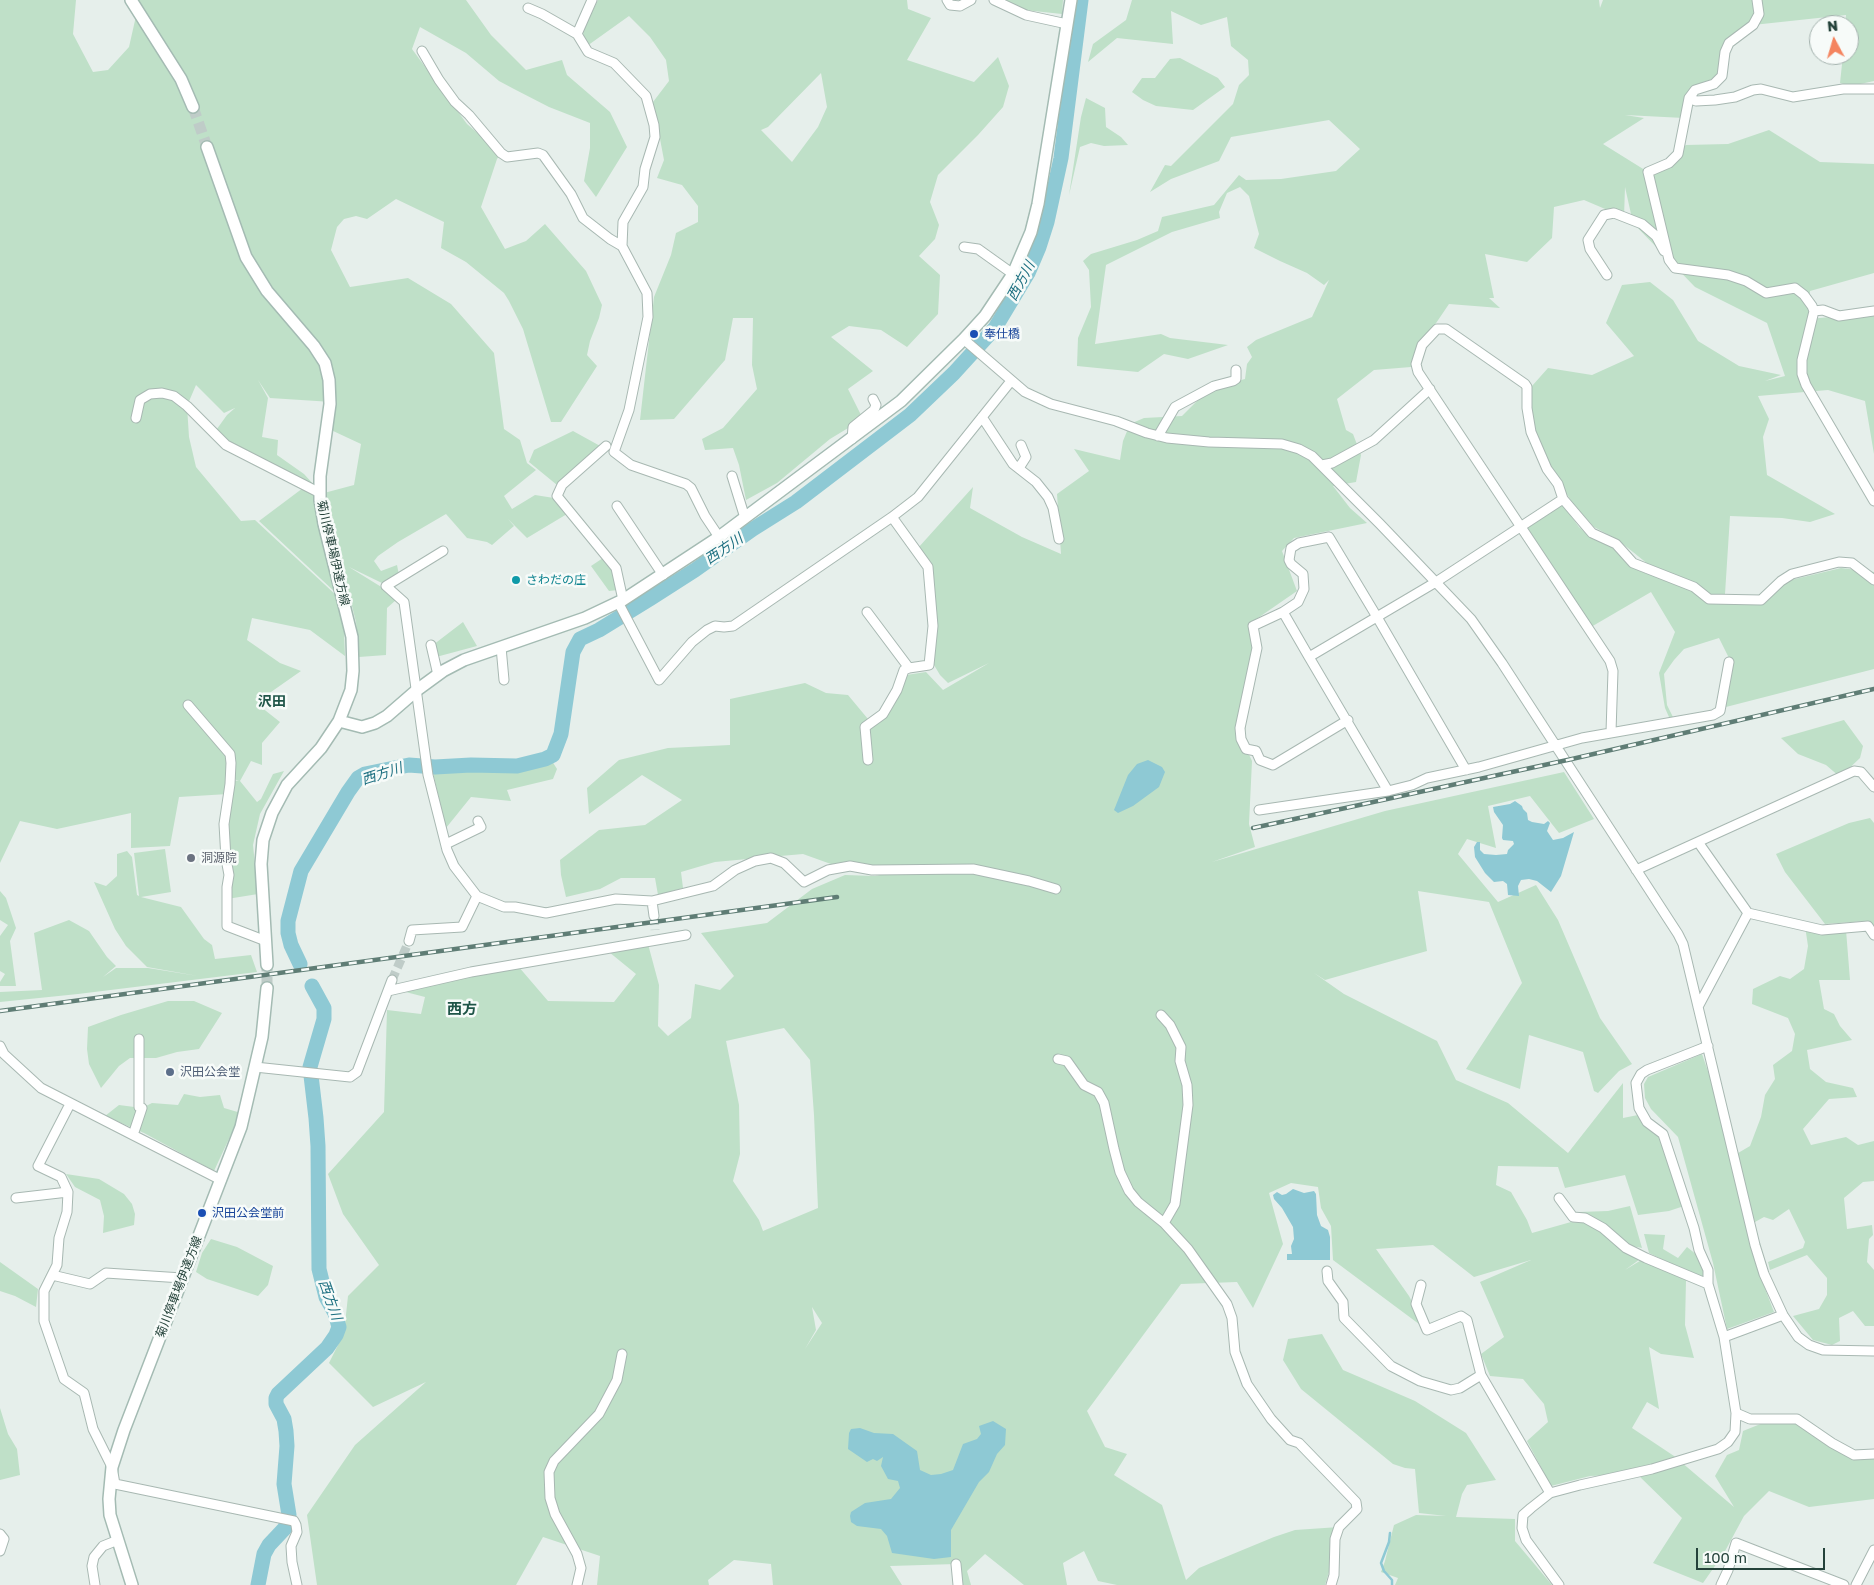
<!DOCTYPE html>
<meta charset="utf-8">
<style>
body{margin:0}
#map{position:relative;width:1874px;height:1585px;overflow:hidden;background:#e6efeb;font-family:"Golos Text",sans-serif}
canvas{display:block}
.north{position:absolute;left:1809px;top:15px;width:50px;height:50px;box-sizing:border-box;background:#f7fbf9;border:1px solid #a3b1ad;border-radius:50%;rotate:354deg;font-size:14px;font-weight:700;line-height:20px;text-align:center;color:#24423a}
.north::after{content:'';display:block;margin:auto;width:18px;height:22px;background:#f4845f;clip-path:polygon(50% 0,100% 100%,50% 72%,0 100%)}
.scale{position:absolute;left:1696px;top:1548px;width:129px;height:22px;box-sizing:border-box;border:2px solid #24423a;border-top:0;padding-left:6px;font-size:15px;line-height:18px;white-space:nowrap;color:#24423a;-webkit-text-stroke:4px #f7fbf9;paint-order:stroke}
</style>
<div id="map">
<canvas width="1874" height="1585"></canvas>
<div class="north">N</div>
<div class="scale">100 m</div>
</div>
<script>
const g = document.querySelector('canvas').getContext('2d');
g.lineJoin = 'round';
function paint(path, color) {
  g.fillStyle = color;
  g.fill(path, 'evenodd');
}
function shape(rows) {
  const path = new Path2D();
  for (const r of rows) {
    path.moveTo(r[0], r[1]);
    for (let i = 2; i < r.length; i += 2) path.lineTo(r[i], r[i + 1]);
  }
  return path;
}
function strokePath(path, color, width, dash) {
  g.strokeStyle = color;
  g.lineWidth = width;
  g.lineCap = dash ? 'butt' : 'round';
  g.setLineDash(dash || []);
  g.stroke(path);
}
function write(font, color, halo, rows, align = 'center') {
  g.font = font + ' "Golos Text","Noto Sans JP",sans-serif';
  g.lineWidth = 5;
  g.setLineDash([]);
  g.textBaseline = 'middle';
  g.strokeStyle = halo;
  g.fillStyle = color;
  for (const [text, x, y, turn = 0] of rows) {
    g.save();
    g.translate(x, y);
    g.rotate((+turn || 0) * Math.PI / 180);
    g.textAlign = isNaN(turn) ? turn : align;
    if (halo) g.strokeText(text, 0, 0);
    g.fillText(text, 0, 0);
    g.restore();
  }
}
const green = shape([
 [0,0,76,0,73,34,93,72,108,70,129,47,136,16,133,0,466,0,491,35,526,70,562,60,567,75,610,112,627,147,596,197,584,181,590,148,590,123,549,107,514,89,499,81,466,53,420,27,412,49,467,124,501,153,497,159,481,207,505,249,526,241,545,224,586,271,602,305,599,318,590,341,587,355,597,366,561,422,551,422,523,329,509,301,504,293,466,262,441,248,444,222,396,199,367,219,356,216,344,219,337,227,331,250,350,287,408,278,451,304,494,353,504,429,520,440,527,463,536,470,504,496,512,509,535,495,554,498,567,514,527,538,508,519,514,526,492,545,487,542,467,538,446,514,398,542,378,556,374,561,381,571,397,565,399,575,384,584,349,567,383,588,396,600,387,608,386,655,359,657,356,622,341,562,332,538,324,493,354,485,361,444,331,430,332,402,270,398,258,380,268,398,262,437,278,440,277,455,304,474,314,485,247,456,214,433,227,415,235,408,224,413,196,385,187,406,189,437,196,467,241,521,255,520,337,596,344,631,345,656,310,630,252,618,247,640,280,663,301,671,271,692,261,707,280,722,262,743,262,765,251,761,240,781,257,802,261,799,273,774,284,771,260,814,253,845,258,894,227,899,224,822,231,780,239,781,231,778,228,794,179,797,170,846,131,848,131,813,57,829,20,821,0,863],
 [598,0,907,0,908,9,931,18,907,60,974,82,998,57,1009,86,1003,107,978,135,938,175,930,202,939,225,935,239,919,256,940,275,938,314,907,347,881,330,849,326,831,337,873,371,848,389,863,419,830,439,777,483,746,500,739,465,733,448,705,450,702,439,723,428,757,389,752,365,753,318,733,318,725,360,674,419,640,420,654,297,671,255,676,233,698,222,698,206,682,185,657,178,664,160,653,102,669,81,666,60,650,37,629,16,587,46,584,42,583,30],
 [821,73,827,107,818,127,792,162,761,130,768,127],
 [1000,0,1063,0,1062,14,1006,8],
 [1132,0,1599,0,1600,8,1603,0,1874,0,1874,81,1851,86,1840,83,1843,55,1849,55,1849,25,1845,25,1846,15,1753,25,1729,43,1722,72,1695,90,1684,118,1625,115,1644,118,1603,144,1648,172,1686,145,1728,144,1769,130,1820,162,1874,164,1874,273,1810,291,1809,319,1874,313,1874,454,1865,401,1828,390,1758,396,1769,419,1763,437,1767,475,1835,514,1810,522,1782,518,1730,516,1725,594,1760,600,1791,580,1841,568,1874,572,1874,669,1722,708,1733,666,1719,638,1684,649,1674,660,1664,674,1667,705,1673,717,1669,717,1665,708,1659,673,1675,632,1651,592,1591,627,1527,527,1562,504,1579,527,1589,536,1613,548,1627,564,1645,573,1669,581,1618,540,1594,527,1573,504,1543,456,1533,432,1530,390,1532,386,1548,368,1592,375,1634,356,1606,323,1622,285,1650,282,1673,300,1698,341,1739,366,1781,375,1765,381,1785,376,1767,323,1695,287,1633,223,1625,187,1624,217,1584,200,1554,207,1552,238,1527,262,1485,254,1494,298,1489,298,1500,308,1449,304,1430,332,1421,339,1411,367,1374,370,1337,399,1346,430,1353,434,1361,455,1356,482,1333,486,1350,508,1367,523,1294,538,1282,551,1297,591,1255,620,1244,744,1252,761,1249,824,1255,847,1212,862,1385,811,1564,772,1594,819,1559,833,1530,796,1488,806,1496,848,1467,839,1458,854,1498,902,1536,885,1558,920,1600,1018,1632,1064,1619,1071,1598,1093,1594,1091,1583,1052,1529,1035,1520,1089,1466,1069,1522,983,1489,902,1418,891,1427,951,1325,980,1314,973,1344,994,1437,1041,1456,1080,1508,1103,1568,1153,1623,1083,1623,1118,1643,1114,1662,1133,1687,1205,1669,1211,1638,1215,1625,1175,1565,1188,1558,1167,1498,1166,1496,1185,1511,1192,1527,1220,1532,1233,1571,1222,1595,1224,1598,1222,1579,1212,1608,1211,1630,1206,1642,1248,1627,1245,1643,1257,1625,1270,1643,1259,1686,1280,1685,1325,1694,1358,1661,1354,1649,1347,1659,1409,1647,1402,1632,1428,1674,1456,1734,1507,1715,1476,1727,1455,1739,1450,1743,1431,1763,1423,1798,1422,1848,1455,1874,1458,1874,1499,1809,1507,1769,1491,1744,1516,1724,1553,1703,1583,1653,1563,1682,1518,1637,1474,1590,1476,1551,1486,1527,1441,1548,1422,1544,1404,1523,1379,1490,1376,1481,1354,1504,1337,1480,1282,1531,1260,1474,1277,1433,1245,1376,1249,1409,1296,1427,1330,1333,1260,1331,1226,1321,1208,1318,1187,1291,1183,1269,1193,1283,1244,1253,1308,1237,1282,1181,1284,1087,1411,1105,1447,1127,1454,1114,1475,1162,1505,1186,1580,1199,1568,1274,1537,1295,1530,1339,1527,1336,1549,1325,1585,1117,1585,1098,1581,1084,1551,1063,1563,1067,1585,1024,1585,985,1554,967,1571,971,1585,958,1585,956,1564,890,1566,902,1585,773,1585,771,1564,734,1560,708,1580,709,1585,597,1585,600,1556,543,1537,516,1585,317,1585,307,1515,355,1445,426,1382,373,1407,329,1363,344,1333,348,1296,379,1265,343,1214,328,1174,384,1112,387,1010,421,1014,425,997,394,989,518,966,548,1001,614,1002,636,974,609,952,648,944,659,985,658,1026,668,1036,691,1018,695,984,720,990,734,976,701,933,767,923,812,889,845,875,875,876,933,865,883,868,842,868,803,854,769,857,715,862,681,872,683,888,658,895,655,878,621,878,600,889,566,897,561,875,560,860,599,830,645,825,682,800,642,775,589,814,587,788,619,760,668,748,730,745,730,699,805,683,826,693,848,695,868,719,883,714,906,675,926,672,943,690,989,663,948,683,940,675,934,665,936,630,932,567,918,548,973,487,970,508,1022,537,1061,554,1057,494,1089,471,1074,449,1120,460,1123,441,1130,424,1144,418,1182,416,1210,388,1245,379,1247,364,1252,357,1247,347,1256,340,1312,317,1329,280,1324,285,1307,273,1280,261,1254,248,1259,234,1249,196,1240,187,1227,193,1219,212,1220,218,1172,232,1106,265,1095,344,1161,334,1170,338,1228,345,1188,359,1164,354,1138,372,1077,366,1078,338,1091,307,1089,270,1083,261,1091,254,1137,240,1158,231,1162,217,1214,205,1239,175,1246,180,1281,179,1336,171,1360,149,1329,120,1231,137,1219,161,1171,179,1150,192,1165,165,1171,166,1233,104,1239,85,1249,75,1248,60,1231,46,1227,17,1201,25,1171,11,1173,44,1117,38,1088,62,1093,44,1126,20],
 [784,1028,810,1060,814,1115,818,1208,763,1231,759,1220,733,1181,740,1154,739,1105,726,1041],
 [812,1307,822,1323,805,1349,816,1330],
 [1180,58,1218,78,1225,87,1193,110,1156,106,1143,100,1132,92,1142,78,1155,78,1170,59],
 [1086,98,1105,108,1106,127,1121,137,1128,145,1104,146,1091,143,1080,147,1069,195,1081,117],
 [573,431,602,447,557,485,529,462,534,450],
 [303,488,317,496,336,593,259,521],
 [603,558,616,575,618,590,609,591,591,566],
 [463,622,477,646,436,657,433,645],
 [1844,720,1863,746,1860,758,1840,777,1826,765,1798,754,1781,738],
 [552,761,557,769,553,779,507,790,511,801,471,797,446,828,433,773,465,768,518,769],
 [1870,818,1874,823,1874,926,1866,921,1825,924,1785,872,1776,854,1849,823],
 [165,849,171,892,141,897,181,907,204,939,212,945,215,959,251,955,257,972,78,994,0,1002,0,992,42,990,34,933,69,920,89,931,107,957,116,966,103,977,116,968,148,968,198,976,147,967,126,946,115,929,94,882,106,886,117,876,117,854,127,851,132,857,137,895,139,896,134,853],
 [0,891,6,898,16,928,10,941,16,986,0,986,0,982,5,974,0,971,0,936,8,925,0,920],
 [1805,926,1846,930,1850,980,1819,980,1824,1009,1834,1014,1840,1026,1852,1040,1807,1050,1810,1069,1826,1082,1853,1088,1857,1097,1829,1099,1803,1129,1811,1145,1846,1137,1858,1145,1874,1141,1874,1181,1863,1182,1844,1198,1847,1229,1872,1225,1873,1235,1869,1239,1867,1262,1874,1270,1874,1326,1865,1326,1853,1311,1839,1318,1840,1341,1832,1345,1813,1340,1793,1316,1819,1309,1827,1295,1827,1278,1807,1255,1770,1270,1768,1262,1803,1248,1805,1242,1789,1209,1773,1220,1764,1217,1755,1222,1733,1156,1750,1146,1761,1117,1765,1095,1775,1079,1773,1065,1792,1051,1795,1034,1788,1018,1752,1004,1753,989,1780,976,1790,979,1804,969,1808,946],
 [168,1001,194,1001,222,1013,199,1049,177,1052,156,1058,130,1058,119,1066,101,1088,89,1064,87,1049,88,1027,121,1015],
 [1702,1054,1711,1080,1759,1273,1774,1312,1727,1329,1713,1263,1678,1137,1651,1109,1645,1098,1644,1084,1648,1077],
 [184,1094,200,1097,220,1095,224,1108,241,1113,214,1171,144,1133,105,1116,119,1105,142,1108,152,1103,178,1105],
 [66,1174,99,1179,124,1194,132,1204,135,1214,134,1225,103,1233,104,1216,100,1200,75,1187],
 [1644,1234,1665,1235,1663,1249,1678,1258,1687,1247,1697,1255,1705,1272,1703,1279,1649,1253],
 [211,1239,237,1247,273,1266,268,1285,258,1296,207,1279,196,1272,202,1253],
 [0,1262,38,1289,36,1307,15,1296,0,1291],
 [1322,1334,1343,1370,1415,1401,1466,1433,1496,1480,1467,1485,1462,1494,1456,1517,1515,1519,1515,1541,1552,1585,1395,1585,1398,1578,1381,1572,1385,1561,1394,1525,1416,1515,1446,1516,1419,1513,1415,1469,1405,1468,1393,1464,1301,1389,1283,1360,1288,1339],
 [0,1408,8,1434,17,1449,20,1475,0,1480]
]);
const water = shape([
 [1148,760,1162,767,1165,772,1159,787,1133,806,1118,813,1114,810,1128,775,1137,764],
 [1515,801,1522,806,1523,809,1527,813,1528,820,1532,822,1544,824,1548,821,1550,823,1547,831,1553,840,1563,838,1574,832,1561,876,1551,892,1537,881,1529,879,1521,880,1518,886,1519,896,1508,895,1507,884,1503,881,1494,882,1485,873,1475,857,1474,847,1477,842,1480,842,1480,850,1484,854,1496,855,1507,854,1508,850,1514,844,1513,841,1503,840,1502,838,1503,825,1494,812,1493,807,1510,804],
 [1293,1189,1304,1193,1314,1191,1316,1194,1317,1215,1321,1226,1328,1230,1330,1237,1330,1260,1287,1260,1287,1254,1292,1254,1291,1246,1294,1239,1293,1227,1282,1208,1274,1199,1273,1195,1277,1192,1282,1195,1286,1194],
 [993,1421,1006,1429,1005,1445,997,1454,989,1472,979,1482,951,1530,951,1557,934,1559,892,1553,887,1536,881,1529,857,1526,851,1522,850,1516,851,1512,865,1503,891,1499,900,1488,898,1481,888,1479,881,1466,883,1457,877,1461,873,1459,867,1462,848,1449,849,1433,851,1429,860,1428,874,1433,893,1434,917,1451,920,1470,931,1475,941,1474,953,1470,963,1444,977,1439,981,1434,979,1426]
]);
const stream = shape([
 [1390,1533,1389,1542,1381,1563,1384,1571,1392,1580,1392,1585]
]);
const river = shape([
 [300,964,291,945,288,933,288,921,301,871,348,792,358,778,365,774,409,765,435,767,471,765,517,766,545,759,553,755,561,734,573,652,580,639,599,630,651,598,695,570,753,529,796,502,910,415,954,373,995,328,1028,273,1039,247,1047,222,1061,158,1081,0],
 [258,1585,264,1554,269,1545,285,1528,289,1515,284,1484,287,1446,286,1431,284,1419,276,1404,276,1398,278,1394,327,1348,336,1335,339,1327,335,1313,326,1297,319,1269,318,1146,316,1118,310,1067,324,1019,324,1008,312,986]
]);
const streetTunnel = shape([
 [654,916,655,930],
 [392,980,409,941]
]);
const secondaryTunnel = shape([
 [193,107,207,147],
 [267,988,267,965]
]);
const street = shape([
 [592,0,577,34,588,52,614,63,646,96,654,125,655,137,645,169,643,187,623,222,622,246,647,293,648,317,629,410,614,452,631,465,686,484,691,488,705,516,719,537],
 [947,0,950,5,960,6,971,0],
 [994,0,1026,15,1067,24],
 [1757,0,1759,14,1753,25,1729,43,1725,52,1722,76,1714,84,1695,90,1689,98,1678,154,1669,163,1648,172,1669,260,1675,268,1728,275,1746,281,1766,293,1795,288,1804,295,1812,306,1814,311,1802,360,1802,374,1806,385,1874,501],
 [528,8,542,14,577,34],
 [422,51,439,80,455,102,469,115,501,153,507,157,538,153,543,155,571,194,583,218,610,239,622,246],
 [1689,98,1696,101,1715,100,1735,97,1753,90,1761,89,1793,97,1843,89,1874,89],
 [964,247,978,249,1013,274],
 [1607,275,1590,249,1588,240,1604,215,1614,213,1642,224,1656,236,1664,251],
 [1814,311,1823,310,1839,316,1874,311],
 [968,343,1025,392,1051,404,1116,421,1147,433,1167,438,1209,442,1282,444,1299,449,1312,456,1380,524,1471,619,1502,663,1678,934,1683,944,1755,1245,1764,1274,1783,1315,1798,1337,1809,1345,1823,1350,1874,1351],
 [982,417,1013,464,1036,482,1048,497,1053,508,1059,539],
 [136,418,140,400,150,394,162,393,174,396,187,406,226,445,320,493],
 [1158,436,1175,407,1214,386,1233,381,1236,379,1236,370],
 [852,439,853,427,874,410,876,405,873,399],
 [606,446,562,485,557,496,616,568,623,600],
 [1322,465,1332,463,1374,440,1430,389],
 [1019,468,1026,457,1021,445],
 [732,476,745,518],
 [617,506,663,575],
 [443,551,386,586,404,602,428,775,447,850,454,866,477,896,504,907,515,907,546,913,616,899,652,901,713,886,735,870,755,861,771,858,784,863,804,882,828,870,850,866,872,870,973,869,1029,881,1056,889],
 [618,602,659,680,692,642,707,630,715,626,724,627,733,626,892,517,918,497,1011,381],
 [867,612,909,668,929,665,933,626,928,567,892,517],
 [1283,612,1309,657],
 [431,645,438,675],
 [501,647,504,680],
 [188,705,230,754,231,763,230,784,224,824,226,859,229,875,227,887,227,926,266,941],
 [1348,720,1273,765,1260,760,1256,751,1246,749,1241,739,1240,728,1257,648,1253,626,1283,612,1298,602,1304,589,1303,574,1291,564,1289,560,1291,548,1299,543,1329,537,1377,617,1466,770],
 [1611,732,1613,671,1610,661,1418,372,1416,364,1422,345,1437,329,1446,329,1525,384,1527,387,1527,408,1531,432,1547,469,1558,484,1563,499,1592,533,1616,544,1633,563,1694,587,1709,599,1761,600,1781,581,1792,574,1839,562,1852,563,1874,580],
 [868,760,865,727,883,714,897,690,904,670,909,668],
 [1388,791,1309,657,1436,582,1563,499],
 [1259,810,1388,791,1412,785,1427,778,1479,767,1582,738,1713,715,1720,711,1729,662],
 [446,844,481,827,478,821],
 [1636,870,1854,771,1861,772,1874,787],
 [652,901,654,916],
 [1748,913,1822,930,1868,926,1874,935],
 [409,941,412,930,462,927,477,896],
 [388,991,471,972,686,935],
 [1698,1007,1748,913,1698,842],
 [1161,1015,1170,1025,1181,1047,1180,1061,1187,1085,1188,1105,1175,1204,1164,1223],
 [0,1046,4,1054,41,1088,221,1180],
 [1058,1059,1067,1061,1084,1085,1098,1092,1104,1103,1114,1149,1120,1172,1129,1191,1138,1202,1164,1223,1188,1249,1227,1304,1232,1318,1235,1352,1247,1384,1271,1419,1290,1440,1299,1443,1356,1502,1357,1509,1339,1527,1335,1539,1334,1575,1331,1585],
 [255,1067,350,1077,357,1072,392,980],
 [70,1104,38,1166,61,1177,68,1192,67,1212,59,1238,57,1265,44,1291,44,1321,64,1379,84,1393,93,1429,112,1467,115,1484,294,1521,296,1525,297,1532,291,1546,292,1562,297,1585],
 [133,1135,142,1108,139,1107,139,1039],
 [16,1198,68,1192],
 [1559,1198,1573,1217,1585,1218,1603,1228,1626,1248,1646,1258,1708,1284],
 [1327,1271,1328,1281,1343,1302,1344,1318,1391,1366,1420,1381,1451,1390,1460,1388,1481,1375,1550,1493],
 [52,1275,90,1284,106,1273,182,1278],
 [1421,1285,1416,1304,1427,1330,1461,1316,1467,1320,1481,1375],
 [1724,1337,1783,1315],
 [1736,1413,1750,1419,1797,1419,1832,1443,1854,1455,1874,1454],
 [0,1534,4,1539,0,1551],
 [956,1564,958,1585],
 [95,1585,92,1566,94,1557,103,1546,118,1540],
 [577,1585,581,1568,577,1554,555,1514,550,1498,549,1472,554,1461,599,1414,617,1380,622,1354],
 [1559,1585,1526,1540,1522,1528,1523,1515,1531,1508,1550,1493,1580,1485,1652,1469,1718,1449,1728,1442,1735,1432,1736,1413,1724,1337,1708,1284,1708,1270,1699,1250,1694,1228,1663,1134,1647,1122,1639,1108,1636,1083,1641,1074,1647,1070,1708,1046],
 [1721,1585,1728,1570,1736,1543,1844,1585],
 [1856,1585,1874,1550]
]);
const secondary = shape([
 [131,0,181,79,193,107],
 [207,147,246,257,267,291,314,346,325,363,329,380,330,404,320,476,320,500,324,524,352,637,353,671,351,690,339,721,321,748,287,785,272,813,263,840,261,864,267,965],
 [339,721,362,727,375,723,387,716,417,690,443,671,464,660,585,618,623,600,719,537,901,401,964,339,985,316,1013,274,1031,232,1038,204,1071,0],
 [132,1585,110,1515,109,1499,112,1467,124,1430,241,1127,262,1037,267,988]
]);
const rail = shape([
 [1253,828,1572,759,1874,689],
 [0,1011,837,897]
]);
const markers = [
 [974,334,5,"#1a4fb4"],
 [516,580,5,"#0f9aa8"],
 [191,858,5,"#6b7280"],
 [170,1072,5,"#5c6f8a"],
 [202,1213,5,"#1a4fb4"]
];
const transitNames = [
 ["奉仕橋",984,334],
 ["沢田公会堂前",212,1213]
];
const streetNames = [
 ["菊川停車場伊達方線",333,553,77],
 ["菊川停車場伊達方線",179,1287,-69]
];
const cultureNames = [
 ["さわだの庄",526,580]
];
const worshipNames = [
 ["洞源院",201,858]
];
const serviceNames = [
 ["沢田公会堂",180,1072]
];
const waterNames = [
 ["西方川",1021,281,-62],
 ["西方川",724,549,-34],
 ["西方川",382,774,-18],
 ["西方川",330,1300,70]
];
const neighbourhoodNames = [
 ["沢田",272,702]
];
const quarterNames = [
 ["西方",462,1009]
];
paint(green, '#bfe0c8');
paint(water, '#8ec9d4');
strokePath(stream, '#8ec9d4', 2.5);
strokePath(river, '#8ec9d4', 15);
strokePath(streetTunnel, '#bfccc8', 9, [9, 4.5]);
strokePath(secondaryTunnel, '#bfccc8', 11, [11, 5.5]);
strokePath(street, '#a8b8b2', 11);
strokePath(secondary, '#a4bbb3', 14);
strokePath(street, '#fff', 9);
strokePath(secondary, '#fff', 11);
strokePath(rail, '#5f7d75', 4.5);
strokePath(rail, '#f7fbf9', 2.5, [8]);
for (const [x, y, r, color] of markers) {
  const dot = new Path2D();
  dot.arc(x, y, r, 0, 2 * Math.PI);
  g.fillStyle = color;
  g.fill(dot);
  strokePath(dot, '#f7fbf9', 2);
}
write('12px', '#164399', '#f7fbf9', transitNames, 'left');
write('12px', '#24423a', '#f7fbf9', streetNames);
write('12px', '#0d838f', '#f7fbf9', cultureNames, 'left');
write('12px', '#5b616d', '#f7fbf9', worshipNames, 'left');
write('12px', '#4e5e75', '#f7fbf9', serviceNames, 'left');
write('italic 14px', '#1c6f80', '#f7fbf9', waterNames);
write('bold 14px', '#1f5548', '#f7fbf9', neighbourhoodNames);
write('bold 15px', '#1f5548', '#f7fbf9', quarterNames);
</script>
